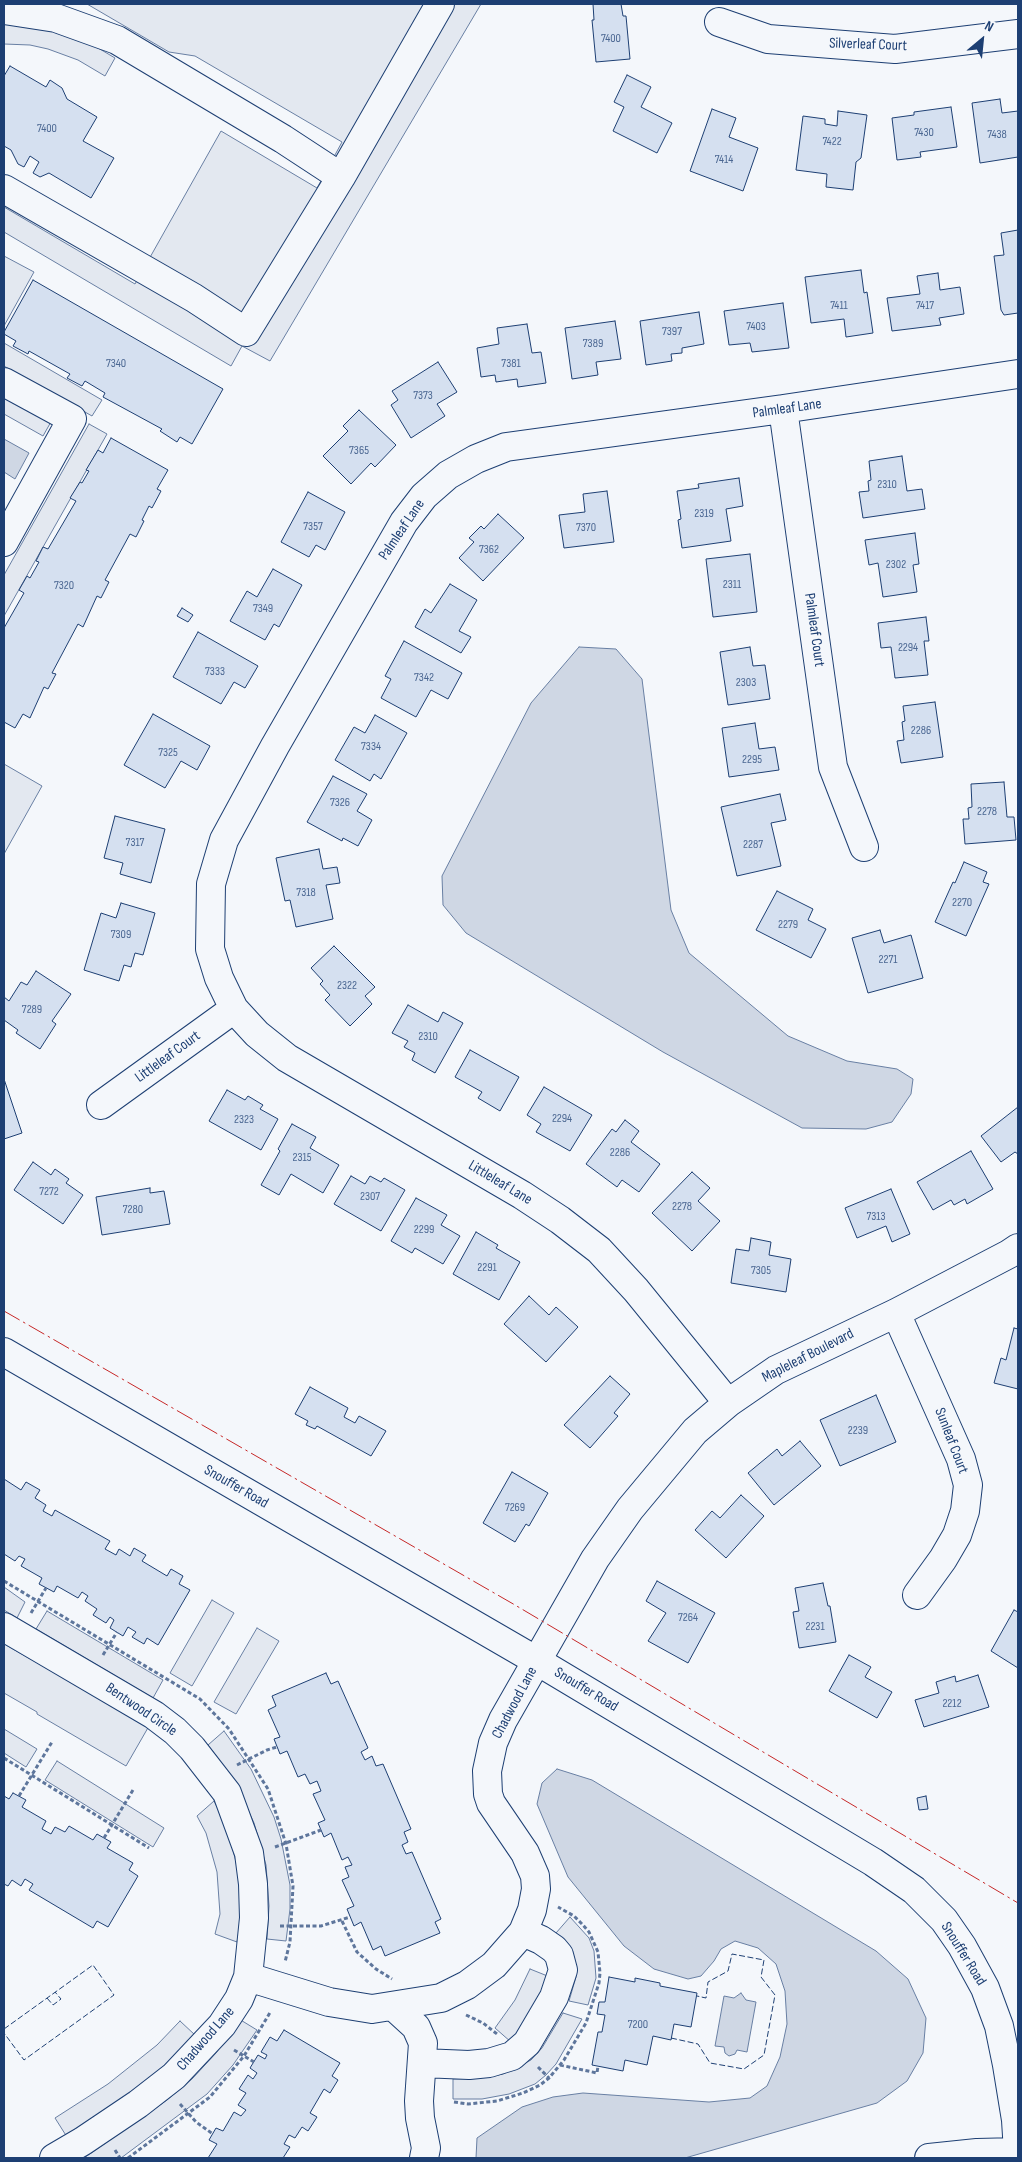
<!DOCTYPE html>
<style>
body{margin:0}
#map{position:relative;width:1022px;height:2162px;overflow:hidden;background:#f4f7fb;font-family:"Sofia Sans Condensed",sans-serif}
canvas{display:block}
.frame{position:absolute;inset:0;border:5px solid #1d3f73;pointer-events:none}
.north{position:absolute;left:957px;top:15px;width:50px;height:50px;-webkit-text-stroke:4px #f4f7fb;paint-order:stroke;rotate:28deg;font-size:14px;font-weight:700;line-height:20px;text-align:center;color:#1d3f73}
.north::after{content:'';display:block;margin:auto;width:18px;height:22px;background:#1d3f73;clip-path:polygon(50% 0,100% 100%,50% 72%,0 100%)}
</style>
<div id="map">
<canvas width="1022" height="2162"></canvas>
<div class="frame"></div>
<div class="north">N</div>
</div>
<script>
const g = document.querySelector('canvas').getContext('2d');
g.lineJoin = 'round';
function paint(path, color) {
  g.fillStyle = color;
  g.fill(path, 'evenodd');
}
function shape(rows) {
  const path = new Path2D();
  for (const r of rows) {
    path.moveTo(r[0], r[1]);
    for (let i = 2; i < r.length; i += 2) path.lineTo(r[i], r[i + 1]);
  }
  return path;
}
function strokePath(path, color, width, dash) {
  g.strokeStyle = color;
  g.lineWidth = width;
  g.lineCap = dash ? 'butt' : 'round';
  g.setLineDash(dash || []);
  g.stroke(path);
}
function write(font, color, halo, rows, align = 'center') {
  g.font = font + ' "Sofia Sans Condensed",sans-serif';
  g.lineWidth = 4;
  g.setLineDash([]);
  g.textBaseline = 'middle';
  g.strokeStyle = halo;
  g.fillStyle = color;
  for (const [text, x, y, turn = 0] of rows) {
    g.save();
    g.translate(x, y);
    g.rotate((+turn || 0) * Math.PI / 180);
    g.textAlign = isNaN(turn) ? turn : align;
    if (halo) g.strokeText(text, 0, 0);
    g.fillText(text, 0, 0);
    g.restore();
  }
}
const parking = shape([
 [87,4,481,4,270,361,242,346,231,366,4,232,4,207,135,284,221,131,317,188,342,142,195,56,169,52,87,4],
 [4,23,53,30,88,42,115,58,105,76,78,60,48,49,30,45,4,44,4,23],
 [4,256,34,272,4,326,4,256],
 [4,343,102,400,92,416,4,366,4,343],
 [4,393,52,420,43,436,4,414,4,393],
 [89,424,107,434,4,616,4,575,89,424],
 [4,764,42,786,4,854,4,764],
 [4,1587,25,1602,17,1618,4,1610,4,1587],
 [212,1600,234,1613,192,1686,170,1673,212,1600],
 [47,1611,163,1680,153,1698,36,1629,47,1611],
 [257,1628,279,1641,236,1714,214,1702,257,1628],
 [4,1644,149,1726,126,1766,37,1714,37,1712,4,1693,4,1644],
 [4,1729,37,1749,26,1767,4,1753,4,1729],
 [224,1731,251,1769,274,1817,281,1839,290,1885,290,1909,286,1941,267,1939,269,1906,266,1865,254,1823,234,1780,208,1745,224,1731],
 [57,1761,164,1828,153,1847,45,1780,57,1761],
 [214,1801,227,1826,238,1870,242,1916,237,1942,215,1934,220,1914,217,1872,206,1833,197,1816,214,1801],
 [570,1917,589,1938,594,1951,596,1978,588,2005,569,2001,576,1977,575,1966,565,1942,556,1933,570,1917],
 [530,1969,550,1977,521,2031,511,2042,495,2028,515,2000,530,1969],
 [563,2013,582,2019,556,2064,546,2075,535,2084,509,2094,482,2099,453,2099,453,2079,480,2078,503,2074,531,2060,542,2048,563,2013],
 [239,2019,257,2030,233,2065,207,2094,121,2158,84,2158,167,2100,192,2079,216,2053,239,2019],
 [180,2021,195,2035,171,2060,137,2089,67,2137,55,2118,108,2084,157,2045,180,2021]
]);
const water = shape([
 [4,439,29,453,15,479,4,472,4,439],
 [579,647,616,649,642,679,671,910,689,953,788,1036,847,1061,897,1069,913,1079,911,1094,892,1122,866,1129,802,1128,663,1052,466,933,443,905,442,876,531,703,579,647],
 [557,1769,592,1780,876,1951,908,1979,926,2018,923,2053,907,2081,877,2103,685,2158,476,2158,477,2138,522,2107,553,2097,583,2093,709,2102,750,2098,767,2086,780,2057,787,2024,785,1991,776,1964,758,1948,735,1941,721,1949,714,1961,701,1976,688,1979,654,1969,624,1946,568,1877,537,1804,542,1783,557,1769],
 [741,1993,746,2000,756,2002,747,2052,737,2050,735,2054,729,2056,725,2053,724,2047,715,2046,724,1996,734,1998,741,1993]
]);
const building = shape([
 [593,4,621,4,623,16,626,16,630,59,596,62,592,20,594,20,593,4],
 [10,66,46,87,50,80,62,88,67,99,97,117,83,141,114,158,91,198,49,173,40,177,33,173,39,162,30,156,24,167,18,164,11,150,4,146,4,76,10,66],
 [627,75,651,87,641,107,672,123,657,153,613,131,624,107,614,102,627,75],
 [1000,99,1002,113,1018,111,1018,157,980,163,972,103,1000,99],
 [951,107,957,147,920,152,921,157,897,160,892,118,914,115,914,112,951,107],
 [712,109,736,118,729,137,758,148,743,191,690,171,712,109],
 [838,111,867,115,861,158,856,162,853,190,826,187,827,174,796,170,803,116,825,119,825,124,837,126,838,111],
 [1018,230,1018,313,1004,315,1001,310,994,256,1004,255,1001,233,1018,230],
 [861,270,864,293,867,292,873,333,846,337,844,319,811,323,805,277,861,270],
 [938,273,940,290,960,287,964,314,939,318,941,325,892,331,887,298,920,294,917,276,938,273],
 [33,280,223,389,192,444,180,437,177,442,160,431,162,429,103,397,105,393,85,381,82,386,67,378,70,374,29,351,28,354,13,346,16,341,4,334,4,332,33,280],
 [783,303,789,348,752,352,750,343,729,345,724,311,783,303],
 [699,312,704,344,682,348,682,353,671,354,672,361,646,365,640,321,699,312],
 [615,321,621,359,596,362,598,375,572,379,565,328,615,321],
 [527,324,532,353,541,352,546,383,518,387,517,379,496,382,495,375,481,377,477,348,499,344,497,328,527,324],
 [438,362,457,392,437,404,445,416,411,438,391,405,398,400,392,391,438,362],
 [359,410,396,445,375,467,371,463,351,484,323,456,348,431,343,426,359,410],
 [111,438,168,470,157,489,161,491,152,508,149,506,142,520,144,521,136,537,130,534,105,580,109,582,101,598,97,596,83,627,78,624,52,673,56,674,48,689,44,687,30,718,23,714,15,728,4,722,4,628,24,593,19,590,27,576,30,578,39,562,36,561,43,547,48,549,76,501,70,498,80,482,82,483,89,471,86,470,98,450,103,453,111,438],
 [902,456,907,491,922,489,925,509,863,518,859,492,869,491,868,481,871,480,869,461,902,456],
 [739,478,743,506,726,509,731,541,682,548,678,520,681,519,677,491,699,488,698,484,739,478],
 [607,491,614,542,564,548,559,515,585,512,583,494,607,491],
 [308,492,345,512,325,550,316,545,309,557,281,542,308,492],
 [498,514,524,538,483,581,459,558,474,542,469,538,481,526,484,529,498,514],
 [915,533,919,564,913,565,917,592,883,597,878,563,869,565,865,540,915,533],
 [750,554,757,612,713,617,706,559,750,554],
 [273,569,302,585,279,627,274,624,265,640,230,621,247,591,257,597,273,569],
 [450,584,477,600,459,631,471,637,461,653,415,627,425,609,431,613,450,584],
 [182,608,193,615,188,622,177,616,182,608],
 [926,617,929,641,924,641,928,675,895,678,891,647,881,648,878,623,926,617],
 [198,632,258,666,245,688,234,682,221,704,173,677,198,632],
 [404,641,462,673,448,699,431,690,416,717,381,698,391,679,385,676,404,641],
 [750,647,753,666,765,665,770,699,728,705,720,652,750,647],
 [935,702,943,757,901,763,897,741,904,740,902,722,905,721,903,706,935,702],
 [153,714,210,746,197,770,181,761,165,788,124,765,153,714],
 [375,715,407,733,381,779,374,774,370,781,335,760,354,727,365,733,375,715],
 [755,723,759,749,775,747,779,770,729,777,722,728,755,723],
 [333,776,367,794,357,811,372,820,358,846,343,838,342,841,307,822,333,776],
 [1004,782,1007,817,1014,817,1016,840,965,844,963,819,969,819,968,808,972,807,971,784,1004,782],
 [780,794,786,820,771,823,781,866,737,876,721,807,780,794],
 [115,816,165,829,151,883,120,874,123,863,104,858,115,816],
 [319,849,323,869,337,867,340,883,326,885,333,919,296,927,290,900,285,901,276,858,319,849],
 [964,862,987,872,983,882,989,884,966,936,935,922,953,882,955,883,964,862],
 [777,891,813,909,808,920,826,929,811,958,756,930,777,891],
 [121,903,155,913,143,955,135,953,131,967,124,965,119,981,84,970,101,913,116,918,121,903],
 [880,930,884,943,911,935,923,978,868,993,852,938,880,930],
 [334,946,375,987,365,996,372,1004,350,1026,325,1000,330,995,320,984,323,981,311,968,334,946],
 [36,971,71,994,52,1021,56,1024,40,1049,16,1033,18,1030,4,1020,4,997,9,1001,21,982,27,985,36,971],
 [408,1005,438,1022,443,1012,463,1023,435,1073,412,1060,415,1053,404,1047,408,1041,392,1033,408,1005],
 [470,1050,519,1077,500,1111,478,1098,482,1092,455,1077,470,1050],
 [4,1079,22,1133,4,1139,4,1079],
 [544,1087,592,1115,570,1151,536,1132,541,1124,527,1115,544,1087],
 [227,1090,245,1100,248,1096,263,1105,260,1109,278,1119,261,1150,209,1121,227,1090],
 [1018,1107,1018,1154,1015,1152,1001,1162,981,1136,1018,1107],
 [625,1120,639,1131,631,1142,660,1164,639,1192,622,1180,617,1187,586,1164,612,1129,616,1132,625,1120],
 [292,1124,316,1137,310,1148,339,1165,323,1193,291,1174,279,1195,261,1185,280,1151,278,1149,292,1124],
 [971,1151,993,1189,967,1204,965,1199,954,1205,951,1200,933,1210,917,1182,971,1151],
 [33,1162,51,1175,55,1169,69,1179,66,1183,83,1195,63,1224,14,1190,33,1162],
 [692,1172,710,1188,698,1201,720,1221,692,1251,652,1213,692,1172],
 [351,1176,365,1184,370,1176,381,1182,384,1178,405,1190,381,1231,334,1204,351,1176],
 [150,1188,150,1193,164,1191,170,1224,102,1235,96,1197,150,1188],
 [891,1189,910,1234,892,1242,886,1226,857,1238,845,1208,891,1189],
 [416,1198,447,1215,441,1225,460,1236,443,1264,415,1248,412,1253,391,1241,416,1198],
 [476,1232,498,1245,496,1248,520,1262,499,1300,453,1274,476,1232],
 [751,1238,771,1242,769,1255,791,1259,786,1292,731,1283,736,1249,749,1251,751,1238],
 [529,1296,549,1315,556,1307,578,1327,546,1362,504,1324,529,1296],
 [1014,1328,1018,1329,1018,1389,994,1383,1001,1358,1006,1360,1014,1328],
 [610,1376,630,1394,614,1413,618,1416,590,1448,564,1425,610,1376],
 [310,1387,348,1408,344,1417,355,1423,359,1416,386,1431,371,1456,317,1426,315,1429,306,1425,308,1421,295,1414,310,1387],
 [876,1395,896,1442,840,1466,820,1420,876,1395],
 [800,1441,821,1466,774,1505,748,1473,777,1449,782,1456,800,1441],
 [512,1472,548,1493,529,1526,526,1524,515,1542,483,1523,512,1472],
 [4,1479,21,1490,26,1482,40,1490,35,1498,46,1505,43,1511,52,1516,55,1510,110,1541,105,1549,116,1555,119,1549,130,1556,134,1548,146,1555,142,1561,167,1576,171,1569,183,1576,179,1584,190,1590,158,1645,147,1638,144,1644,132,1637,136,1632,128,1627,123,1636,110,1628,114,1620,110,1617,106,1623,93,1615,97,1609,85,1601,88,1596,82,1592,78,1598,57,1586,54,1592,39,1584,42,1578,21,1566,25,1559,19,1556,15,1561,4,1554,4,1479],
 [741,1495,764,1516,726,1558,695,1530,712,1511,720,1518,741,1495],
 [657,1581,715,1613,688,1663,648,1641,666,1613,646,1601,657,1581],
 [823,1583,828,1606,830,1606,836,1642,799,1648,793,1612,799,1611,795,1588,823,1583],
 [1014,1610,1018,1612,1018,1668,991,1651,1014,1610],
 [849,1655,871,1667,865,1677,892,1692,877,1718,829,1691,849,1655],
 [326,1673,331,1684,338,1681,368,1748,361,1752,365,1760,372,1756,376,1766,383,1764,411,1829,404,1832,408,1842,402,1845,406,1854,412,1852,441,1919,435,1922,440,1933,385,1956,381,1946,373,1950,361,1922,354,1926,347,1909,354,1906,342,1880,349,1877,345,1867,352,1865,348,1857,342,1860,331,1833,324,1837,318,1823,325,1820,313,1794,321,1791,317,1781,310,1784,305,1774,298,1777,287,1751,280,1754,274,1739,280,1737,268,1710,276,1706,272,1696,326,1673],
 [978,1675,989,1707,924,1727,915,1700,939,1693,936,1682,955,1676,956,1682,978,1675],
 [13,1793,26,1800,22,1807,46,1821,42,1829,51,1834,55,1827,65,1832,69,1826,93,1840,97,1834,111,1842,107,1848,133,1863,129,1870,138,1876,108,1927,97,1921,93,1928,29,1890,33,1884,25,1879,21,1886,12,1880,8,1886,4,1884,4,1796,9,1799,13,1793],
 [926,1796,928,1809,919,1810,917,1798,926,1796],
 [609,1977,635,1982,635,1978,660,1983,660,1986,697,1993,691,2027,674,2024,671,2040,653,2036,647,2065,625,2060,623,2071,592,2065,598,2032,602,2032,605,2015,597,2014,599,2002,605,2002,609,1977],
 [284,2030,340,2063,332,2076,338,2080,330,2093,324,2089,310,2113,317,2117,308,2131,302,2127,295,2138,289,2135,284,2144,290,2147,283,2158,208,2158,217,2144,209,2140,216,2128,223,2131,234,2112,241,2116,246,2110,238,2105,246,2093,239,2089,248,2075,253,2079,257,2073,250,2068,258,2055,265,2059,267,2055,261,2052,270,2037,277,2041,284,2030]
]);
const path = shape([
 [4,1581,200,1699,229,1729,268,1789,286,1844,293,1886,290,1942,285,1962],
 [31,1613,46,1588],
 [103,1655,117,1632],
 [4,1758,149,1848],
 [237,1765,267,1750,277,1747],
 [19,1796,52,1742],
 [104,1838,133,1790],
 [275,1847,321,1830],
 [342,1921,357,1952,376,1969,392,1979],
 [280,1926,321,1926,350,1917],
 [466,2015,483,2023,497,2034],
 [234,2050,254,2062],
 [560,2065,597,2073,598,2066],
 [538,2067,549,2078],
 [454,2102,468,2104,497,2101,523,2093,540,2085,549,2078,564,2060,586,2023,599,1983,600,1973,598,1952,589,1932,582,1924,574,1916,558,1907],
 [180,2104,196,2122,213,2134],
 [115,2150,120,2158],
 [128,2158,210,2097,244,2056,271,2011]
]);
const minor = shape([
 [4,10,56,18,117,40,283,139,341,177],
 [719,22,768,39,895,49,1018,34],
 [4,189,194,298,246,332,341,177,440,4],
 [4,382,72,419,4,542],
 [783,409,833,767,864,847],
 [101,1105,234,1009],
 [896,1313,961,1459,968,1485,965,1511,957,1535,943,1559,917,1595],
 [728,1403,636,1290,599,1250,560,1220,522,1195,287,1058,257,1034,234,1009,219,978,210,949,211,884,224,840,275,746,404,522,424,496,448,475,476,459,506,447,783,409,1018,374],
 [4,1627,154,1715,175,1731,192,1748,227,1793,249,1853,253,1884,254,1918,248,1977,239,1999,222,2025,174,2076,138,2104,83,2141,54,2158],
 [248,1977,329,2002,372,2009,441,1998,467,1985,494,1965,523,1932,532,1910,536,1889,535,1876,525,1853,491,1803,488,1794,487,1771,493,1743,503,1720,595,1559,630,1509,695,1431,728,1403,776,1370,896,1313,1009,1254,1018,1248],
 [393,2006,416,2027,423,2043,419,2101,420,2118,426,2148,424,2158],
 [422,2063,469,2065,489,2063,512,2056,527,2043,554,1997,563,1970,559,1955,554,1949,541,1940,523,1932]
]);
const major = shape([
 [4,1352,537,1661,873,1862,914,1890,944,1920,962,1946,985,1988,999,2026,1007,2065,1016,2120,1018,2152],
 [929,2158,977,2153,1018,2152]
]);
const fence = shape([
 [47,1998,53,2005,61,1999,55,1992],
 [4,2029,93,1965,114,1995,24,2060,4,2033],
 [671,2038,698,2044,710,2063,744,2069,764,2055,775,1995,761,1977,764,1960,732,1954,728,1971,708,1982,706,1998,697,1996]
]);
const power = shape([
 [4,1311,515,1605,1018,1903]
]);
const numberNames = [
 ["7400",611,39],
 ["7400",47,129],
 ["7430",924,133],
 ["7438",997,135],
 ["7422",832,142],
 ["7414",724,160],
 ["7411",839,306],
 ["7417",925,306],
 ["7403",756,327],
 ["7397",672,332],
 ["7389",593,344],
 ["7340",116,364],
 ["7381",511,364],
 ["7373",423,396],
 ["7365",359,451],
 ["2310",887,485],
 ["2319",704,514],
 ["7357",313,527],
 ["7370",586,528],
 ["7362",489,550],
 ["2302",896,565],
 ["2311",732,585],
 ["7320",64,586],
 ["7349",263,609],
 ["2294",908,648],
 ["7333",215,672],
 ["7342",424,678],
 ["2303",746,683],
 ["2286",921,731],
 ["7334",371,747],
 ["7325",168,753],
 ["2295",752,760],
 ["7326",340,803],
 ["2278",987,812],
 ["7317",135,843],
 ["2287",753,845],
 ["7318",306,893],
 ["2270",962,903],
 ["2279",788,925],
 ["7309",121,935],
 ["2271",888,960],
 ["2322",347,986],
 ["7289",32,1010],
 ["2310",428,1037],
 ["2294",562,1119],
 ["2323",244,1120],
 ["2286",620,1153],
 ["2315",302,1158],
 ["7272",49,1192],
 ["2307",370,1197],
 ["2278",682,1207],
 ["7280",133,1210],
 ["7313",876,1217],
 ["2299",424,1230],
 ["2291",487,1268],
 ["7305",761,1271],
 ["2239",858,1431],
 ["7269",515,1508],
 ["7264",688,1618],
 ["2231",815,1627],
 ["2212",952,1704],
 ["7200",638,2025]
];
const streetNames = [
 ["Silverleaf Court",868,45,2],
 ["Palmleaf Lane",787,409,-8],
 ["Palmleaf Lane",402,530,-56],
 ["Palmleaf Court",814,630,82],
 ["Littleleaf Court",168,1057,-36],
 ["Littleleaf Lane",500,1183,31],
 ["Mapleleaf Boulevard",808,1356,-27],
 ["Sunleaf Court",951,1441,69],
 ["Snouffer Road",236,1487,30],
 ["Snouffer Road",586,1690,31],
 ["Chadwood Lane",515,1703,-62],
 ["Bentwood Circle",141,1710,34],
 ["Snouffer Road",963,1954,58],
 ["Chadwood Lane",206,2039,-49]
];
paint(parking, '#e3e8f0');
strokePath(parking, '#687fa3', 1);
paint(water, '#cfd7e4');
strokePath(water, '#687fa3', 1);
paint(building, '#d5e0f0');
strokePath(building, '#1d3f73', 1);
strokePath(minor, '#1d3f73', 30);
strokePath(major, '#1d3f73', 30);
strokePath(path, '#5e769c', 3, [4, 2.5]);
strokePath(minor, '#f4f7fb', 28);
strokePath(major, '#f4f7fb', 28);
strokePath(fence, '#1d3f73', 1, [6, 2.5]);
strokePath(power, '#c62828', 1, [18, 4, 2.5, 4]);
write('12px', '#4b6792', null, numberNames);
write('15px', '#1d3f73', '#f4f7fb', streetNames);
</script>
